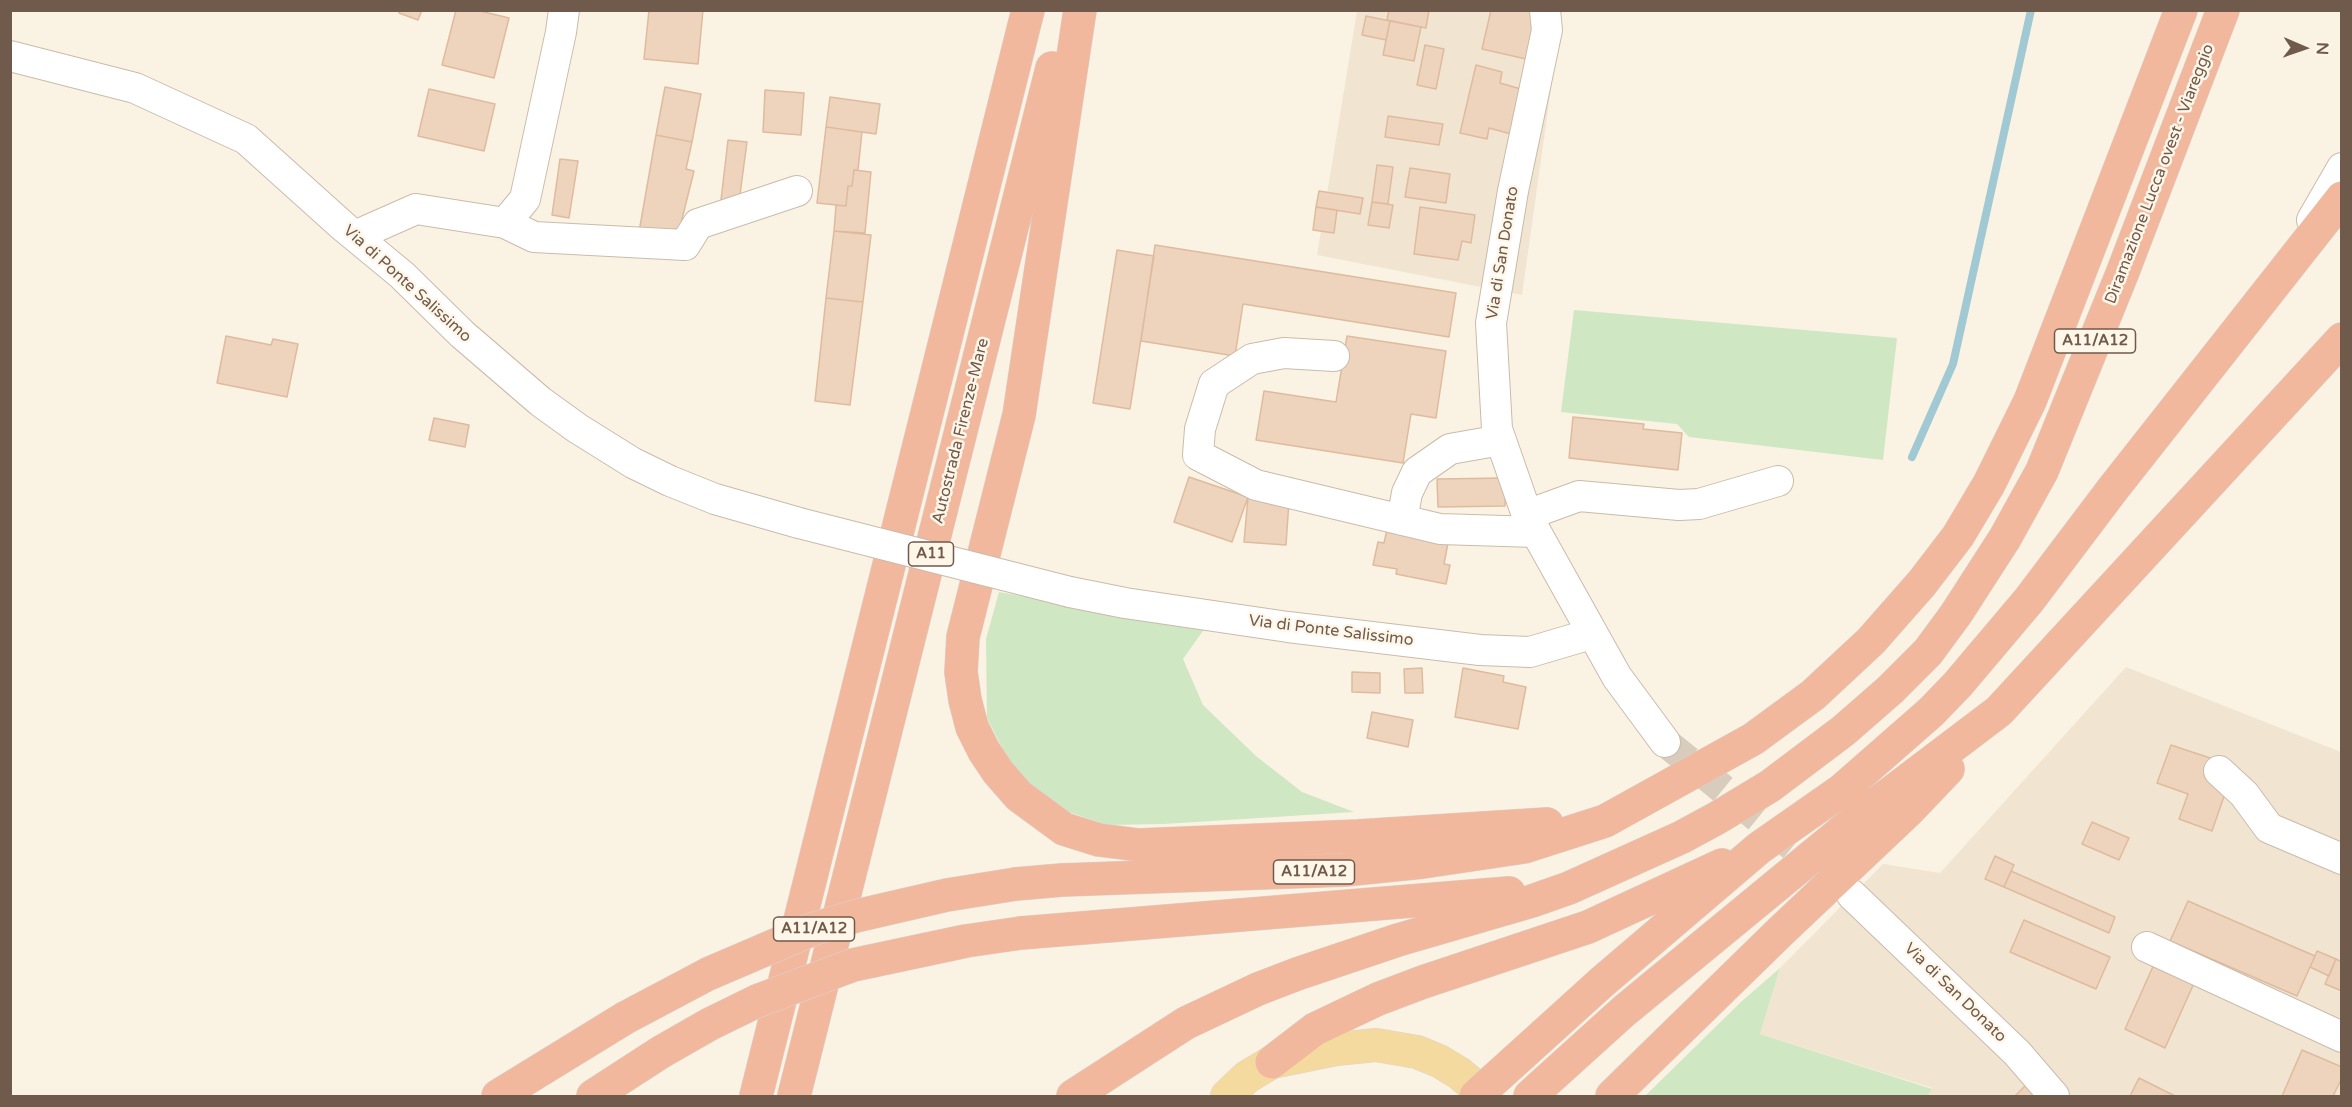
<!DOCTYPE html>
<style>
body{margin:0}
#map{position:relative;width:2352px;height:1107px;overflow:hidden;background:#faf3e3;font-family:"Varela Round",sans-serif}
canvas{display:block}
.frame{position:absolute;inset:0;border:12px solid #705a4b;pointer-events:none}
.north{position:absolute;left:2274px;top:18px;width:60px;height:60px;-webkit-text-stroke:4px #fef7e9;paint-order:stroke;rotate:92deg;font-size:16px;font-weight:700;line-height:24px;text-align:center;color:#705a4b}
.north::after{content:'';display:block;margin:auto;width:21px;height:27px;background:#705a4b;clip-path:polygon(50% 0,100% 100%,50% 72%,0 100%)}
</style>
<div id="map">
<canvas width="2352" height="1107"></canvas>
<div class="frame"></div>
<div class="north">N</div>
</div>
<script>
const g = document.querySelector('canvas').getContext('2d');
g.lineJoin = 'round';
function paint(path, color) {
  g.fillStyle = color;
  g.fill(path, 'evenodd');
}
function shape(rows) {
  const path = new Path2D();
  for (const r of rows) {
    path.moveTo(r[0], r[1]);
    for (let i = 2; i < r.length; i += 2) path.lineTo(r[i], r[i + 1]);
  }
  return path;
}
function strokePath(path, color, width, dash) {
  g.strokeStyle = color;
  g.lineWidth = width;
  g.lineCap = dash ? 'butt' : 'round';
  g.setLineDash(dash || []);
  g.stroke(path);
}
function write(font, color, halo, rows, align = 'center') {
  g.font = font + ' "Varela Round",sans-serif';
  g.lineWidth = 5;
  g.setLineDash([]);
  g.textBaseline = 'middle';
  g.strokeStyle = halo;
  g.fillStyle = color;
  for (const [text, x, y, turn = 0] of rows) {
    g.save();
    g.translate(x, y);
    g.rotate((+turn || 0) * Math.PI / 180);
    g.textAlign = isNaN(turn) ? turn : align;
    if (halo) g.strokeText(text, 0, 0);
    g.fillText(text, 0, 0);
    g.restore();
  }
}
const residential = shape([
 [1357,11,1562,11,1522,295,1317,255],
 [2126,667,2341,752,2341,1096,1927,1096,1932,1088,1760,1034,1780,968,1883,864,1940,873]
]);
const green = shape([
 [1574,310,1897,338,1883,460,1689,437,1677,424,1561,412],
 [999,592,1205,628,1183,659,1203,705,1256,756,1302,792,1354,812,1164,824,1107,825,1060,809,1013,770,987,718,986,639],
 [1780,968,1760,1034,1932,1089,1927,1096,1645,1096,1742,1001]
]);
const stream = shape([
 [1912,457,1953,364,2031,10]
]);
const building = shape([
 [400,10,422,10,418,20,399,13,400,10],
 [456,10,476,10,509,18,494,78,442,65,456,10],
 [649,10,703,10,698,64,644,59,649,10],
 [1389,10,1429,10,1426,28,1387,20,1389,10],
 [1491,10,1536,10,1526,59,1482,49,1491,10],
 [1366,16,1390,21,1386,40,1362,35,1366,16],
 [1390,21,1421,27,1414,61,1383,55,1390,21],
 [1425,45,1444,49,1436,89,1417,85,1425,45],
 [1476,65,1502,72,1500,83,1521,89,1511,134,1489,128,1487,139,1460,133,1476,65],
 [665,87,701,94,692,142,656,135,665,87],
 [429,89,495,104,484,151,418,136,429,89],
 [765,90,804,93,801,135,763,132,765,90],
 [830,97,880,104,876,134,826,127,830,97],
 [1388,116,1443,124,1439,145,1385,137,1388,116],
 [826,127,862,132,858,170,854,170,852,186,848,186,846,206,817,203,826,127],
 [656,135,692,142,686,169,694,171,677,239,639,232,656,135],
 [728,140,747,142,739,202,721,200,728,140],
 [560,159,578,161,569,218,552,215,560,159],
 [1377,165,1393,167,1388,204,1372,202,1377,165],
 [1410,168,1450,174,1446,203,1405,197,1410,168],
 [854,170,871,172,865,233,834,231,836,205,846,206,848,186,852,186,854,170],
 [1319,191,1363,198,1360,214,1316,207,1319,191],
 [1372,202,1393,205,1389,228,1368,225,1372,202],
 [1316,207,1337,210,1334,233,1313,230,1316,207],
 [1420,207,1475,215,1471,243,1462,241,1458,260,1414,254,1420,207],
 [834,231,871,235,863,302,826,298,834,231],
 [1155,245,1456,293,1449,337,1243,304,1235,356,1141,341,1155,245],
 [1117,250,1154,256,1130,409,1093,403,1117,250],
 [826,298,863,302,850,405,815,401,826,298],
 [226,336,271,345,273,339,298,344,287,397,217,383,226,336],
 [1347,336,1446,351,1436,418,1411,414,1403,463,1256,440,1264,391,1336,402,1347,336],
 [1573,417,1644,424,1643,429,1682,433,1678,470,1569,458,1573,417],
 [434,418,469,425,465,447,429,440,434,418],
 [1189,477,1248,497,1232,542,1174,522,1189,477],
 [1505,478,1505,506,1438,507,1437,479,1505,478],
 [1248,497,1289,501,1286,545,1244,542,1248,497],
 [1388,525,1448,543,1444,564,1450,565,1446,584,1396,574,1397,569,1373,565,1378,542,1384,543,1388,525],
 [1422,668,1423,693,1405,693,1404,669,1422,668],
 [1463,668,1504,676,1503,682,1526,687,1518,729,1455,717,1463,668],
 [1352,672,1380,673,1380,693,1352,692,1352,672],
 [1372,712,1413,720,1408,747,1367,738,1372,712],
 [2171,745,2219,761,2228,785,2212,831,2179,819,2188,794,2157,783,2171,745],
 [2092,822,2129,838,2119,860,2082,844,2092,822],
 [1995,856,2014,865,2004,887,1985,879,1995,856],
 [2011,871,2115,917,2109,933,2004,887,2011,871],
 [2188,901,2315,956,2297,996,2170,941,2188,901],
 [2024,920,2110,957,2096,989,2010,952,2024,920],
 [2317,951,2336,959,2329,976,2310,967,2317,951],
 [2336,959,2342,962,2342,991,2325,984,2336,959],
 [2155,962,2195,981,2165,1048,2125,1029,2155,962],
 [2302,1050,2342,1067,2342,1078,2333,1096,2282,1096,2302,1050],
 [2139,1078,2175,1096,2130,1096,2139,1078],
 [2028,1083,2042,1096,2015,1096,2028,1083]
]);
const minorTunnel = shape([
 [1665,742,1828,875]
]);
const minor = shape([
 [1545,10,1547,30,1513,191,1491,323,1497,429,1527,515,1536,532,1617,677,1665,742],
 [10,56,135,88,246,139,345,228,402,275,462,334,541,402,577,428,633,463,670,481,715,499,799,523],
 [2312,220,2342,168],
 [505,223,534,237,685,245,698,224,797,191],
 [355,236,416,209,505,223,525,199,561,32,564,10],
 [1334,356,1284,353,1252,359,1214,384,1200,429,1198,455,1256,485,1440,529,1536,532],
 [1527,515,1579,496,1679,505,1699,504,1778,481],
 [1402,520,1407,493,1417,472,1450,449,1501,440],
 [1070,592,1125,603,1288,627,1480,650,1530,652,1591,634],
 [2219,771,2244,794,2269,828,2342,859],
 [1852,895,2017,1053,2054,1096],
 [2147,947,2342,1037]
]);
const major = shape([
 [1227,1096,1247,1077,1272,1062,1336,1049,1376,1045,1417,1052,1439,1061,1459,1073,1486,1096]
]);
const highway = shape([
 [1080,10,1019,415,963,637,961,672,965,700,972,727,984,751,998,772,1019,796,1064,829,1099,840,1139,845,1358,836,1547,824],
 [1016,884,1062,880,1344,870,1423,862,1524,847,1605,821,1753,739,1813,695,1871,641,1922,583,1958,536,1989,484,2030,401,2181,10],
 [1021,933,1509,893],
 [1602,982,1759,848,1842,790,1931,712,1958,684,2029,600,2112,490,2342,198],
 [1272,1062,1315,1029,1378,999,1423,982,1588,927,1722,865],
 [498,1096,625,1018],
 [593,1096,661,1052],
 [756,1096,1028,10],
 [794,1096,1052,68],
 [1073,1096,1186,1023,1258,989,1297,974,1398,940,1532,901,1569,888,1682,837,1717,818,1770,786,1843,731,1890,690,1928,652,1956,614,2005,538,2042,471,2122,274,2223,10],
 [1530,1096,1624,1011,1867,811,1999,711,2342,339],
 [1612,1096,1781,931,1907,812,1948,769]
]);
const minorBridge = shape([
 [799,523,1070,592]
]);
const highwayBridge = shape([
 [625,1018,708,974,813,929,856,916,947,895,1016,884],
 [661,1052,710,1024,757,1001,853,965,966,941,1021,933],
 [1476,1096,1602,982]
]);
const shields = [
 [2095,341,81],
 [931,554,45],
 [1314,872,81],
 [814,929,81]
];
const shieldNames = [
 ["A11/A12",2095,341],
 ["A11",931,554],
 ["A11/A12",1314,872],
 ["A11/A12",814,929]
];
const streetNames = [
 ["Diramazione Lucca ovest - Viareggio",2160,174,-69],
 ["Via di San Donato",1503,253,-81],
 ["Via di Ponte Salissimo",407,284,42],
 ["Autostrada Firenze-Mare",961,431,-76],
 ["Via di Ponte Salissimo",1331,631,7],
 ["Via di San Donato",1955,993,44]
];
paint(residential, '#f1e5d2');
paint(green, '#cfe7c3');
strokePath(stream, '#a0c9d3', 8);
paint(building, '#eed3bd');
strokePath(building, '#dfbb9e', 1.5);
strokePath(minorTunnel, '#d8cdbd', 30, [30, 15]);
strokePath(minor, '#cabbab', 32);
strokePath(major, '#dad4d0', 34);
strokePath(highway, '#dad4d0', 34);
strokePath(minor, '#fff', 30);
strokePath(major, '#f5daa0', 33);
strokePath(highway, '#f1b89e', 33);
strokePath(minorBridge, '#cabbab', 32, []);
strokePath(highwayBridge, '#dad4d0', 34, []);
strokePath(minorBridge, '#fff', 30);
strokePath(highwayBridge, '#f1b89e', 33);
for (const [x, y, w] of shields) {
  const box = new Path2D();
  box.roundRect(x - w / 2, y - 12, w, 24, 4.5);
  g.fillStyle = '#fef7e9';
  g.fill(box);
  strokePath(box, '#705a4b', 1.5);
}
write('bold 15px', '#705a4b', null, shieldNames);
write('16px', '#705a4b', '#fef7e9', streetNames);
</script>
